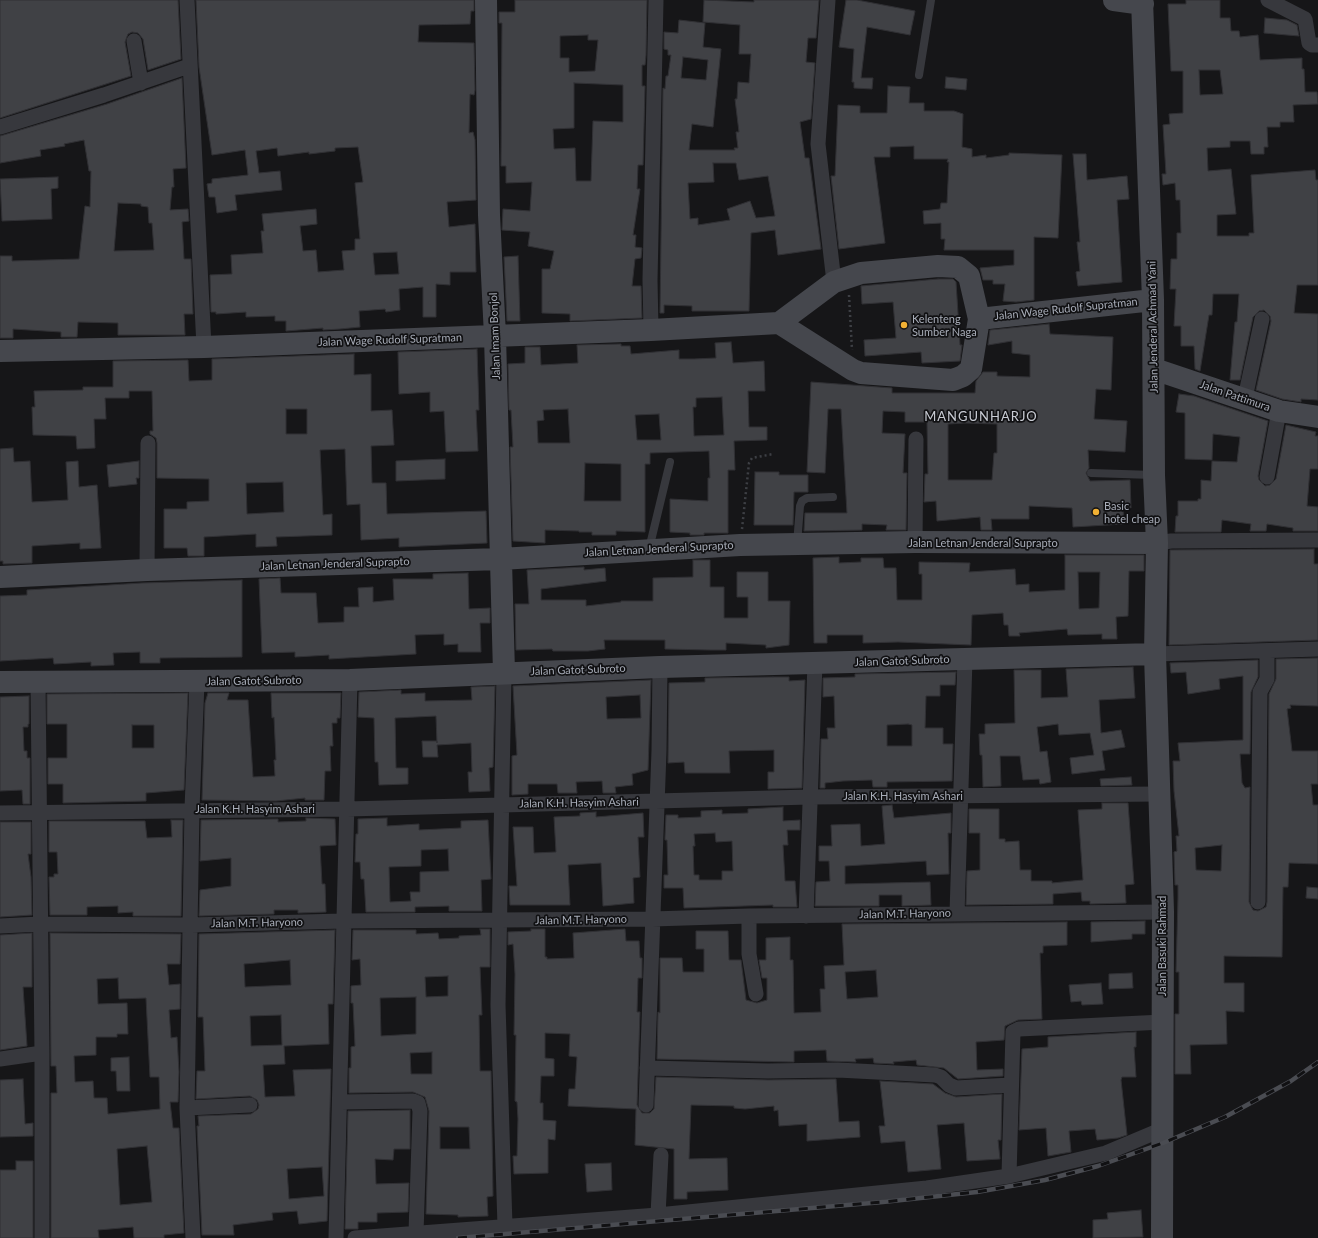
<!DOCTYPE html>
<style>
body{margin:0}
canvas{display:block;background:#161618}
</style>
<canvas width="1318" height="1238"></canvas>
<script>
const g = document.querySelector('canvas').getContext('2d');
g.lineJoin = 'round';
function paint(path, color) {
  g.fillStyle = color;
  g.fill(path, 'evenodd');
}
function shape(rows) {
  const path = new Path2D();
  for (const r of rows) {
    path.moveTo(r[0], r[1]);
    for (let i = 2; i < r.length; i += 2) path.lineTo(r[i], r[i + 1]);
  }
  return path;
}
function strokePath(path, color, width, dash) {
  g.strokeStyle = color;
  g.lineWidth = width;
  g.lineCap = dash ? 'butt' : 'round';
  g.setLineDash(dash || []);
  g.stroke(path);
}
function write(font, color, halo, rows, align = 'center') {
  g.font = font + ' Lato,sans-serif';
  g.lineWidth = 3.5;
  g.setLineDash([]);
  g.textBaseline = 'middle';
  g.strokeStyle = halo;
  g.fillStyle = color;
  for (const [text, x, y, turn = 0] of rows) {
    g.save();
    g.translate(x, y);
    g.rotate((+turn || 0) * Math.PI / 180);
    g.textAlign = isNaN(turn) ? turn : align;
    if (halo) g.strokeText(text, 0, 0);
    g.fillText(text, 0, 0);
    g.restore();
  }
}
const building = shape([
 [0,0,178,0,181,59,148,70,143,39,138,33,132,32,128,34,125,42,131,76,0,118,0,0],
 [196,0,474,0,474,11,471,11,470,24,419,25,418,42,474,43,475,90,474,95,470,94,469,133,473,132,475,140,476,200,447,202,449,227,475,224,476,272,450,272,450,285,436,284,436,317,423,317,423,287,399,289,400,310,386,312,385,309,359,311,360,327,340,329,323,330,323,328,286,331,286,321,275,321,275,316,246,317,246,312,216,314,216,312,211,312,210,275,232,274,231,255,263,253,261,231,264,231,262,214,316,209,317,224,300,226,303,251,316,250,318,272,344,270,342,251,355,250,355,239,360,239,355,183,363,182,358,147,335,148,335,151,309,154,309,152,278,156,277,148,256,151,259,173,280,171,282,190,235,195,237,210,217,213,215,197,209,197,207,184,212,183,212,179,248,175,245,150,212,155,199,67,196,0],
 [397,252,399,274,375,275,373,253,397,252],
 [515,0,647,0,646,55,645,65,642,65,642,86,645,86,643,165,638,165,637,189,640,189,633,235,636,235,635,247,642,248,641,258,635,259,632,286,641,286,642,318,570,321,570,314,542,313,542,269,550,269,554,251,528,246,530,232,502,230,503,209,530,211,532,182,506,183,506,166,501,166,502,23,499,23,499,12,515,12,515,0],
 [588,35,588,40,598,40,595,71,569,72,569,58,560,58,560,36,588,35],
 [574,83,623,85,623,122,593,121,591,181,576,181,575,148,554,149,553,129,574,128,574,83],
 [704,0,754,2,754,0,819,0,816,38,808,38,806,62,815,63,811,119,800,122,805,158,809,158,821,249,778,255,775,230,751,233,749,311,692,311,692,306,664,305,664,313,660,313,663,88,665,89,666,76,668,76,671,55,668,55,668,50,664,49,664,32,678,33,679,20,705,23,703,47,721,49,713,127,692,124,689,150,735,150,734,148,738,148,736,132,739,132,735,99,737,99,738,82,749,83,751,54,739,54,740,25,703,22,704,0],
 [683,57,708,60,706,80,681,78,683,57],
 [713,163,736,163,739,180,768,176,775,216,756,218,750,201,727,209,730,220,698,225,698,218,690,219,688,183,714,182,713,163],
 [846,0,857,0,915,11,910,35,867,27,861,78,873,78,872,89,854,88,854,82,852,82,854,49,839,47,846,0],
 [1186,0,1220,0,1220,18,1230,18,1231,31,1239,31,1240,37,1258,35,1260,60,1302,58,1302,69,1304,69,1305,92,1317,92,1318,104,1293,105,1294,122,1280,122,1280,127,1267,127,1268,147,1264,147,1264,154,1251,154,1250,141,1230,141,1230,147,1207,148,1208,171,1231,169,1236,214,1217,215,1217,236,1249,236,1249,233,1254,233,1251,175,1315,170,1316,180,1318,180,1318,285,1297,285,1294,313,1318,314,1318,400,1301,399,1301,402,1282,399,1256,390,1271,321,1270,316,1264,310,1259,311,1253,317,1240,380,1230,380,1235,322,1237,322,1239,294,1213,294,1212,315,1209,315,1200,371,1195,369,1194,346,1181,346,1181,326,1174,326,1176,289,1170,289,1171,259,1177,259,1177,233,1181,233,1180,200,1176,200,1175,183,1163,185,1162,174,1166,174,1163,125,1170,124,1169,114,1183,113,1183,71,1171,71,1168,4,1186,4,1186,0],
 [1199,70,1220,70,1223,94,1200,95,1199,70],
 [1265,18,1287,20,1297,25,1299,36,1264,33,1265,18],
 [946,77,967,79,966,90,945,88,946,77],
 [182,78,186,168,173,169,174,187,172,187,170,210,188,209,189,221,182,222,184,259,191,259,193,314,184,314,185,335,118,335,118,323,78,322,77,337,61,337,61,332,13,329,13,338,0,338,0,256,12,256,12,261,79,259,85,206,90,207,91,171,89,171,84,140,64,144,65,146,40,150,41,156,0,163,0,136,107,104,182,78],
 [118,203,141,204,141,206,148,207,149,223,152,223,154,250,114,251,118,203],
 [888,86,910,87,909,103,924,103,924,111,954,111,963,114,962,147,972,149,972,157,986,155,986,158,1009,155,1009,153,1062,155,1058,238,1034,237,1034,300,1016,302,1003,301,1005,284,993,284,993,280,983,280,980,268,1014,265,1014,250,944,250,945,239,941,239,941,223,924,224,923,211,940,209,941,203,947,203,949,162,947,162,948,159,914,159,914,146,890,147,890,157,874,157,885,243,839,249,831,176,835,176,838,105,860,106,860,113,887,113,888,86],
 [1073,154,1086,154,1087,180,1127,176,1129,199,1117,200,1122,282,1078,286,1076,272,1080,271,1077,242,1080,242,1073,154],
 [58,177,58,188,51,189,52,219,2,221,0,179,58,177],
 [518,256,520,321,507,321,504,257,518,256],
 [938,279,953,279,956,282,960,345,962,345,960,361,922,363,921,352,865,356,864,340,896,338,893,302,862,304,861,286,938,279],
 [1049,324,1050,334,1113,337,1111,390,1096,389,1094,419,1127,421,1125,452,1088,450,1089,468,1086,473,1090,481,1130,480,1131,508,1123,508,1124,524,1073,527,1072,508,1029,506,1029,519,991,519,992,530,981,530,980,517,937,521,936,501,924,502,925,474,928,474,927,422,905,422,905,412,883,411,882,433,905,434,903,473,907,473,906,530,886,530,887,525,862,524,862,530,804,531,805,513,847,513,841,409,828,409,825,473,807,472,811,382,892,388,892,393,975,393,976,381,983,372,997,372,997,376,1030,377,1030,355,1012,353,1012,341,988,345,990,330,1049,324],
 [965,423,997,424,997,453,994,453,992,480,948,480,948,424,965,423],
 [731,342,733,363,764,361,765,391,748,391,749,427,767,427,767,440,734,441,735,470,728,470,728,533,704,533,704,535,690,535,690,533,670,532,670,499,708,501,708,478,710,478,709,451,650,453,650,464,645,464,645,532,616,531,616,535,592,535,592,532,579,532,579,531,545,530,545,543,513,541,510,447,513,447,511,410,509,410,508,364,525,363,525,347,540,347,541,365,578,363,577,345,621,344,621,346,630,346,631,354,679,350,679,359,694,359,716,358,715,343,731,342],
 [722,397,724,435,694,436,693,407,696,407,696,398,722,397],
 [568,409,570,443,538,443,537,421,544,420,543,410,568,409],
 [659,414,661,440,637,440,635,415,659,414],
 [585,463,621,464,621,501,584,501,585,463],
 [477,349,479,410,476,410,478,451,446,452,444,411,430,412,430,392,399,394,398,352,477,349],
 [354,354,354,375,371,374,371,411,392,410,394,445,371,446,372,483,386,483,387,514,486,511,487,543,399,547,399,538,361,540,360,504,347,505,345,449,320,450,323,515,332,514,332,535,276,537,277,546,256,547,256,534,204,537,204,556,188,556,187,548,164,548,164,509,187,509,187,502,209,501,209,479,157,478,157,443,156,438,150,434,150,431,153,431,152,391,129,391,129,398,105,398,106,419,94,419,95,448,77,449,76,436,33,435,32,407,35,407,34,391,83,390,83,387,113,387,113,361,188,360,189,381,212,380,212,359,354,354],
 [286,409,307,409,307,434,286,434,286,409],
 [283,482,284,512,247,514,246,483,283,482],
 [1179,394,1194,396,1268,421,1258,476,1259,480,1265,486,1270,485,1276,479,1286,425,1316,432,1315,436,1318,436,1318,469,1310,469,1307,506,1318,507,1318,531,1293,531,1293,528,1267,524,1266,531,1250,531,1251,524,1222,520,1221,532,1175,532,1176,516,1178,516,1178,501,1198,501,1198,499,1201,499,1201,480,1211,481,1212,461,1237,462,1240,437,1213,434,1212,460,1185,459,1185,413,1176,412,1179,394],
 [13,448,14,462,30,461,32,502,68,500,66,462,78,461,79,487,97,485,101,548,80,549,80,543,32,546,32,563,3,564,3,561,0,561,0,449,13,448],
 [445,459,445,479,396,481,396,461,445,459],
 [139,461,139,478,136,478,137,484,109,487,107,465,139,461],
 [755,472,779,472,779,475,808,475,808,492,794,492,793,525,754,525,755,472],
 [1314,549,1314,564,1318,564,1318,640,1169,645,1170,550,1314,549],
 [1065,555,1144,555,1144,571,1129,571,1128,616,1116,617,1117,639,1102,639,1102,634,1068,635,1067,629,1019,633,1020,636,1009,636,1008,625,1004,625,1003,613,972,615,971,645,898,642,863,643,863,635,827,635,827,643,814,643,813,558,839,557,839,563,861,562,861,558,883,558,884,568,896,568,897,600,922,600,922,574,919,574,919,562,970,563,969,572,1015,569,1016,585,1029,584,1029,592,1065,590,1065,555],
 [1078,572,1100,572,1099,608,1079,609,1078,572],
 [693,560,710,560,710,587,724,587,724,618,748,618,748,597,737,597,737,572,768,572,768,601,790,601,789,645,766,648,766,645,726,643,726,650,710,650,665,649,665,640,604,640,605,649,588,651,553,651,552,649,516,650,515,604,529,604,527,570,584,567,584,570,605,568,606,581,541,589,541,600,586,600,586,606,621,602,621,601,653,601,653,578,693,577,693,560],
 [468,573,469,609,490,608,490,623,480,623,481,652,458,652,458,644,444,645,444,634,415,635,416,654,329,659,329,655,295,657,295,652,262,653,259,579,280,578,281,593,316,593,318,623,344,622,344,607,359,607,358,588,373,587,373,602,394,600,393,579,433,579,433,574,468,573],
 [242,580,242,657,160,658,160,663,140,663,140,652,113,653,114,665,91,666,91,662,54,664,53,658,0,661,0,596,27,595,27,590,142,583,242,580],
 [1318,658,1318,706,1290,705,1291,708,1287,709,1292,751,1318,751,1318,784,1311,784,1313,805,1318,805,1318,864,1289,863,1288,887,1283,887,1282,957,1224,956,1224,983,1244,983,1244,1012,1226,1011,1227,1044,1190,1045,1191,1074,1175,1074,1175,1014,1179,1014,1179,972,1176,972,1178,898,1178,885,1175,885,1174,852,1177,851,1176,836,1179,836,1174,791,1173,761,1180,761,1178,743,1243,740,1243,676,1219,679,1220,689,1188,694,1186,672,1171,673,1170,663,1258,660,1258,677,1251,692,1250,754,1240,754,1242,783,1245,788,1250,787,1249,902,1253,910,1258,911,1266,907,1267,902,1269,694,1276,679,1276,659,1318,658],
 [1222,845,1221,871,1196,870,1195,848,1222,845],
 [1133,667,1135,698,1099,700,1101,733,1121,730,1125,747,1102,751,1105,770,1072,774,1070,758,1094,755,1090,733,1059,735,1058,724,1037,727,1040,752,1047,751,1051,782,1040,784,1039,779,1023,780,1020,756,1000,756,1001,786,983,787,982,755,980,755,979,734,985,734,985,724,1015,723,1014,670,1041,670,1041,698,1068,697,1066,669,1133,667],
 [956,672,955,685,940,685,940,696,926,696,925,728,943,728,943,744,953,744,952,781,887,782,887,787,873,787,872,780,843,781,825,783,825,788,820,788,821,739,828,739,827,728,835,728,834,696,823,697,823,678,855,677,855,674,956,672],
 [908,724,912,725,912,746,887,746,887,725,908,724],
 [773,677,789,677,789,681,805,680,802,788,768,789,768,772,774,772,774,750,729,751,730,773,685,773,684,762,668,763,669,683,705,682,705,678,773,677],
 [651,680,648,770,632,774,633,785,615,787,616,793,603,793,602,781,576,782,577,793,558,793,557,784,528,784,528,794,512,795,512,756,517,755,513,686,651,680],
 [640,695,641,718,607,719,606,697,640,695],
 [495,686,493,767,489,768,490,791,469,792,468,772,472,772,471,743,437,745,438,757,423,757,422,741,437,741,437,743,436,716,395,718,396,768,408,768,408,784,379,785,378,762,375,762,374,718,358,717,359,692,401,690,401,694,425,693,425,701,472,700,471,687,495,686],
 [188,693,184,790,146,793,146,801,63,803,63,784,48,784,48,758,67,758,67,724,47,724,47,694,188,693],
 [132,725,154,725,154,748,132,748,132,725],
 [208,693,229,693,227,700,248,700,253,777,275,776,274,760,276,760,274,717,272,718,271,693,341,693,340,718,337,718,337,723,332,723,333,746,330,746,331,771,325,771,324,800,305,800,305,798,276,801,202,800,205,703,208,693],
 [29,696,29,724,28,724,28,727,23,727,24,751,27,751,27,758,30,758,30,804,23,804,22,790,0,791,0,697,29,696],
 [1131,777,1132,785,1101,786,1100,779,1131,777],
 [1102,803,1128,803,1134,884,1125,885,1126,903,1090,904,1090,901,1082,901,1081,892,1053,894,1053,904,966,905,967,871,980,870,980,833,969,833,969,809,999,809,999,839,1005,839,1005,842,1019,841,1020,870,1031,870,1031,881,1052,881,1052,883,1083,880,1078,810,1102,809,1102,803],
 [892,805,894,818,951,813,951,833,948,833,949,874,927,875,926,861,845,866,845,884,930,882,931,905,902,906,902,895,879,895,879,906,815,906,816,882,830,881,829,861,819,861,819,846,832,846,831,825,860,824,861,846,885,844,882,806,892,805],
 [783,807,783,821,800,820,800,830,787,830,788,845,783,845,785,881,795,881,797,907,773,907,773,905,684,908,683,888,664,888,664,875,668,875,667,840,665,840,665,837,666,815,678,815,678,818,701,817,701,811,722,810,722,814,748,813,748,809,783,807],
 [715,833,716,842,732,841,733,871,722,871,722,880,699,880,699,875,694,875,693,846,695,846,694,834,715,833],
 [596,812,596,817,643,813,644,837,638,837,640,877,633,878,634,903,603,906,601,863,568,865,570,905,510,905,509,886,517,886,513,827,533,827,534,853,556,852,554,817,580,816,580,813,596,812],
 [306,818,335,819,336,845,320,846,322,884,325,884,326,912,298,913,298,910,274,910,274,914,199,916,200,890,231,886,231,858,200,861,201,820,278,819,278,822,306,821,306,818],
 [387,818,387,826,419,824,419,830,461,828,461,821,488,820,491,879,481,880,482,911,449,911,449,906,415,907,415,912,366,912,364,879,361,879,360,862,355,862,356,834,358,834,358,819,387,818],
 [448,849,449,871,420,872,420,892,410,892,411,901,390,902,389,867,421,866,421,850,448,849],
 [171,820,183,820,181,916,133,916,133,912,118,913,118,906,87,907,87,915,50,915,49,877,54,877,54,874,58,874,57,852,49,852,49,821,145,821,147,838,172,837,171,820],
 [0,822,31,822,31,854,28,854,31,877,32,915,0,917,0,822],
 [1307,887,1318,888,1318,899,1306,898,1307,887],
 [1145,921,1145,934,1132,934,1132,939,1091,942,1091,922,1145,921],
 [1067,922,1067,945,1043,946,1043,953,1040,953,1042,1019,1018,1020,1005,1026,1004,1040,976,1042,977,1070,1003,1069,1003,1076,958,1079,944,1068,917,1065,916,1060,893,1062,894,1064,874,1063,873,1058,855,1059,856,1062,827,1061,826,1050,794,1051,794,1062,657,1059,658,1012,660,1013,660,958,682,958,683,972,704,972,704,949,696,949,696,931,728,931,729,960,741,960,746,1000,757,1003,767,1000,767,978,762,978,759,960,766,960,766,938,790,937,790,960,793,960,794,1013,821,1012,820,989,825,989,824,966,844,965,842,924,1067,922],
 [876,970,878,997,847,999,845,972,876,970],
 [480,929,490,929,490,967,480,967,482,1015,479,1015,480,1071,491,1071,493,1196,487,1197,488,1216,458,1217,458,1215,426,1214,429,1111,425,1097,413,1092,349,1093,349,1068,351,1068,351,1047,355,1046,353,1003,351,1003,351,986,361,985,360,959,352,960,353,930,416,930,416,934,438,933,439,939,459,938,459,936,481,935,480,929],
 [448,976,448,996,426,997,425,977,448,976],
 [416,997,416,1034,381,1036,380,998,416,997],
 [432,1052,432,1074,411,1074,410,1053,432,1052],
 [440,1127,469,1127,470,1149,440,1149,440,1127],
 [531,929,545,929,545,957,547,957,547,959,574,958,573,933,625,929,626,941,639,941,640,958,642,958,642,978,638,978,637,1012,640,1012,637,1105,642,1113,650,1113,654,1109,656,1077,768,1080,836,1079,839,1122,859,1121,860,1137,807,1141,807,1124,779,1126,778,1110,774,1111,774,1106,745,1109,734,1108,734,1106,691,1105,689,1159,727,1158,728,1190,687,1192,687,1199,674,1199,674,1149,635,1145,636,1109,568,1106,569,1089,575,1089,577,1057,569,1056,570,1034,545,1033,545,1058,554,1059,554,1076,541,1076,540,1103,543,1103,543,1120,556,1121,555,1140,548,1139,548,1173,514,1174,513,1156,517,1156,518,1119,517,1102,515,1101,516,1035,514,1035,515,974,513,944,508,945,508,932,531,931,531,929],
 [335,930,333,1004,328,1004,329,1044,284,1046,285,1064,263,1065,265,1097,295,1096,293,1070,331,1069,327,1221,299,1224,297,1211,272,1213,273,1220,233,1225,234,1235,202,1235,197,1126,199,1126,198,1116,251,1114,258,1109,259,1105,257,1100,250,1096,196,1099,197,1071,205,1071,203,1017,198,1017,199,934,335,930],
 [290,960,291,985,245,987,244,964,290,960],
 [281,1015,282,1045,251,1046,250,1016,281,1015],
 [322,1167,324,1196,289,1199,287,1169,322,1167],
 [32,933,32,987,23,987,27,1046,0,1050,0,935,32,933],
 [50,933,181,934,180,964,167,964,169,985,180,984,180,1009,169,1010,171,1038,177,1037,179,1072,178,1102,170,1102,173,1128,179,1128,184,1233,164,1235,164,1238,134,1238,133,1227,98,1230,99,1238,51,1238,51,1093,57,1093,56,1066,51,1066,50,933],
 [118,978,119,999,146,998,150,1077,159,1077,160,1109,108,1114,107,1098,94,1098,93,1081,75,1082,74,1056,96,1055,96,1037,117,1037,117,1034,128,1034,127,1003,98,1004,97,979,118,978],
 [147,1146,152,1202,120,1205,117,1149,147,1146],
 [1132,973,1133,988,1109,989,1109,974,1132,973],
 [1101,983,1103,1004,1082,1005,1081,1001,1071,1002,1069,985,1101,983],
 [1136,1032,1136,1047,1134,1047,1136,1077,1122,1077,1121,1080,1127,1135,1118,1138,1097,1140,1095,1129,1069,1131,1071,1152,1048,1156,1046,1128,1019,1130,1022,1049,1048,1047,1048,1037,1136,1032],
 [129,1057,130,1091,117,1091,116,1071,111,1071,111,1058,129,1057],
 [23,1079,25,1124,33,1123,33,1136,0,1137,0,1080,23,1079],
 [880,1081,933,1084,945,1093,956,1097,1002,1094,1001,1140,998,1140,1000,1159,967,1161,964,1123,937,1125,941,1169,908,1172,905,1141,881,1143,879,1126,885,1126,880,1081],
 [410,1110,410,1149,394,1149,393,1160,375,1159,376,1184,409,1183,408,1212,377,1213,377,1222,358,1222,358,1229,345,1229,348,1111,410,1110],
 [16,1161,33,1161,33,1238,0,1238,0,1170,16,1170,16,1161],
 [611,1163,612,1190,587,1192,585,1164,611,1163],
 [1141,1210,1143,1237,1093,1238,1093,1220,1108,1219,1107,1213,1141,1210]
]);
const path = shape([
 [849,295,852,350],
 [742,529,749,463,752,458,773,454]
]);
const lane = shape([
 [919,75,931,0],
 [1091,473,1153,475],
 [797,544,800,506,802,501,807,498,833,497],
 [649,549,670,462]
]);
const street = shape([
 [187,0,204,347],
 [828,0,818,144,834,282],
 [1268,0,1305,19,1309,43,1312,45,1318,45],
 [134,41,141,83],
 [0,127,104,95,189,66],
 [651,330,650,280,656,0],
 [1245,398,1262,319],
 [1267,477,1279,411],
 [915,542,916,439],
 [1157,543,1171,541,1318,540],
 [147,570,148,443],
 [1155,654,1318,649],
 [504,673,498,1005,505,1226],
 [38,681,42,1053,42,1238],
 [0,813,347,809,810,797,1159,794],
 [1258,902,1260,692,1267,679,1267,652],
 [957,914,965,659],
 [749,916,749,954,756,994],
 [806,916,815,663],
 [0,926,41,924,191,925,343,921,652,919,749,916,1163,912],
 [0,1059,42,1053],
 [647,1068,768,1071,838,1070,935,1075,941,1077,949,1085,956,1088,1011,1085],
 [340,1102,413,1101,418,1103,420,1111,416,1233],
 [646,1105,659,751,660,667],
 [187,1108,250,1105],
 [661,1155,658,1215,927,1188,1009,1176,1106,1153,1163,1129],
 [1009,1176,1013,1032,1019,1029,1163,1022],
 [193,1238,187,1108,192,809,197,682],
 [336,1238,350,680],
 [355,1238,658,1215]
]);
const secondary = shape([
 [486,0,489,215,495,336,504,673],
 [1114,0,1143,4],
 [1142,0,1153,300,1154,475,1157,543,1155,654,1163,912,1162,1238],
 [979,319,1153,300],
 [0,351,204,347,651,330,779,323,834,282,861,273,938,266,958,267,969,276,979,319,971,369,963,376,953,380,861,373,853,370,779,323],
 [1154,369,1279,411,1318,417],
 [0,577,147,570,500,559,740,545,915,542,1157,543],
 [0,682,350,680,660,667,1155,654]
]);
const rail = shape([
 [458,1238,883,1202,977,1192,1045,1180,1098,1166,1163,1143,1225,1117,1291,1081,1318,1062]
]);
const markers = [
 [904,325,4,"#f2b134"],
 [1096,512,4,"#f2b134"]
];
const streetNames = [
 ["Jalan Wage Rudolf Supratman",1066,309,-6],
 ["Jalan Jenderal Achmad Yani",1153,327,-91],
 ["Jalan Imam Bonjol",495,336,-92],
 ["Jalan Wage Rudolf Supratman",390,340,-2],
 ["Jalan Pattimura",1235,396,19],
 ["Jalan Letnan Jenderal Suprapto",983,543],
 ["Jalan Letnan Jenderal Suprapto",659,549,-3],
 ["Jalan Letnan Jenderal Suprapto",335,564,-2],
 ["Jalan Gatot Subroto",902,661,-2],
 ["Jalan Gatot Subroto",578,670,-2],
 ["Jalan Gatot Subroto",254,681,-1],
 ["Jalan K.H. Hasyim Ashari",903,796],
 ["Jalan K.H. Hasyim Ashari",579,803,-1],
 ["Jalan K.H. Hasyim Ashari",255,809],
 ["Jalan M.T. Haryono",905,914,-1],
 ["Jalan M.T. Haryono",581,920,-1],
 ["Jalan M.T. Haryono",257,923,-1],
 ["Jalan Basuki Rahmad",1162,946,-90]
];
const poiNames = [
 ["Kelenteng",912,319],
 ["Sumber Naga",912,332],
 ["Basic",1104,506],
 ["hotel cheap",1104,519]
];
const quarterNames = [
 ["MANGUNHARJO",981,417]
];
paint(building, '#404145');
strokePath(building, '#303034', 1);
strokePath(path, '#3d3f44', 2.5, [2, 3]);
strokePath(lane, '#37383d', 8);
strokePath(street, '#37383d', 15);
strokePath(secondary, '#45474d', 22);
strokePath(rail, '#4a4c52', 4.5);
strokePath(rail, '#111113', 3, [9]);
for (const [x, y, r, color] of markers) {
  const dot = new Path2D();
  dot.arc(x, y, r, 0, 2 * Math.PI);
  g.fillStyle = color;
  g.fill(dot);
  strokePath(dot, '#111113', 1.5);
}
write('11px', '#a8adb8', '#111113', streetNames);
write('11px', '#a8adb8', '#111113', poiNames, 'left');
g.letterSpacing = '1px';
write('13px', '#c9ccd4', '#111113', quarterNames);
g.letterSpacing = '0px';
</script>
